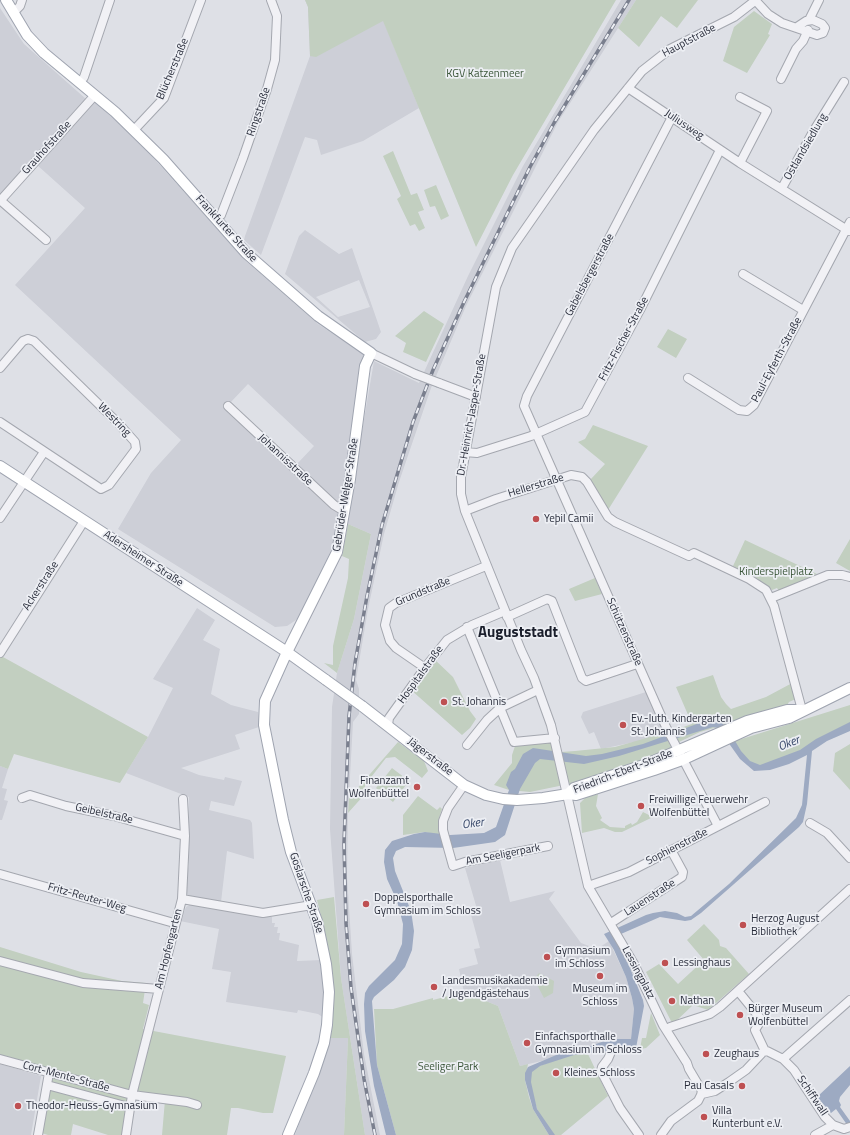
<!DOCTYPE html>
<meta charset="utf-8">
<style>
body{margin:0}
canvas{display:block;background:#dee0e6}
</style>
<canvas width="850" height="1135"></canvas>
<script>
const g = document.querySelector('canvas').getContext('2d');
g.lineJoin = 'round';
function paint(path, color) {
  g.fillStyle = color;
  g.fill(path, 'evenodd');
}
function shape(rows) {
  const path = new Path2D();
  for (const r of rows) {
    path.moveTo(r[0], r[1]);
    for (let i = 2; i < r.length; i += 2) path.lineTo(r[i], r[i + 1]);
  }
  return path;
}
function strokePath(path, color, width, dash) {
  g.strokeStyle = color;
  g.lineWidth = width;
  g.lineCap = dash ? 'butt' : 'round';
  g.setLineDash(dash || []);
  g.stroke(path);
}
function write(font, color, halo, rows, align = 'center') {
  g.font = font + ' "Titillium Web",sans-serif';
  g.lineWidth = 3.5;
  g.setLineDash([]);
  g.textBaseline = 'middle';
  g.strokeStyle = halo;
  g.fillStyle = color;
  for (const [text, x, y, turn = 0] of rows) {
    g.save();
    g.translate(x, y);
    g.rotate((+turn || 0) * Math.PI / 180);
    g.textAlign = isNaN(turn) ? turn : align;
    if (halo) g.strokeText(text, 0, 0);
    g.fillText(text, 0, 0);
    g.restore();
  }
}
const built = shape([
 [305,0,375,0,419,108,363,141,321,155,317,140,305,137,261,255,244,240,245,236,310,56,308,7],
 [621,0,636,0,558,122,466,306,431,388,399,482,384,534,368,609,356,680,359,689,359,714,353,722,348,813,347,876,352,954,364,1054,380,1135,365,1135,341,978,330,829,332,707,337,673,354,619,371,534,348,524,354,478,374,361,419,383,468,276,523,166],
 [0,8,24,44,86,99,0,201],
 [94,101,140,143,247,262,318,324,365,355,335,542,300,615,296,620,287,626,275,627,118,529,151,473,181,440,15,285,85,208,37,165],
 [248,384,314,446,296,465,230,403],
 [305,230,339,254,352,248,381,332,376,339,365,342,285,274,299,236],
 [359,280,370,307,338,317,316,297],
 [197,608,215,620,203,640,220,649,211,694,231,705,258,712,259,727,235,735,240,749,181,768,199,775,224,780,225,777,242,781,234,806,211,801,209,810,250,820,252,823,254,859,227,851,221,902,184,897,189,864,189,797,126,773,148,737,173,688,153,679],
 [646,692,664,733,639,741,601,749,594,732,589,734,581,717,583,712],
 [0,766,8,769,2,788,7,789,4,800,8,801,2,820,0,820],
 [500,860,510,902,555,891,549,899,581,943,597,949,609,941,626,977,632,998,634,1009,631,1040,610,1039,576,1053,520,1066,498,1006,464,992,459,969,478,964,474,949,480,948,470,911,477,909,465,868],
 [193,903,272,917,272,923,275,923,274,927,278,927,277,933,280,933,279,940,299,945,297,961,322,960,325,988,324,1018,318,1014,298,1010,297,1013,226,1002,231,972,212,969,219,929,180,921,186,907],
 [331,1038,348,1038,344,1135,295,1135],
 [0,1064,41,1076,31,1135,0,1135]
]);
const green = shape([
 [305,0,616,0,513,175,476,247,383,21,316,57,310,56,308,7],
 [636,0,698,0,677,28,661,16,639,47,618,28],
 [754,11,772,24,768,34,770,35,747,73,723,61,734,27],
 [393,151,411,195,417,193,424,210,418,212,425,228,419,231,415,224,410,226,397,199,401,196,383,156],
 [436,185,449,216,441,220,435,206,430,207,424,190],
 [424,311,444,324,426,362,403,352,406,343,395,336],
 [668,329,687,339,676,358,657,347],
 [593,425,648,446,608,510,590,480,605,464,578,442,585,439],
 [348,524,371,534,354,619,337,673,324,663,333,665,333,646,348,578,349,559,342,556],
 [850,539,850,571,836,563],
 [745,540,817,574,779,591,777,588,772,590,754,576,733,566],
 [595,578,602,594,575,601,569,589],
 [0,657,3,657,148,737,120,783,14,754,8,769,0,766],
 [433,658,453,677,470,711,476,719,470,728,462,735,411,690],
 [713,675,721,697,726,704,731,709,766,697,794,682,798,698,789,702,786,707,700,732,679,742,672,731,692,724,676,687],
 [850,705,850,728,811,749,757,768,747,763,732,742],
 [664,733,672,749,593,779,530,792,509,790,494,785,512,763,512,755,516,743,551,738,561,752,575,751,615,747],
 [398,742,424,761,428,771,422,778,395,757,386,758,365,785,365,794,348,813,349,798],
 [850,744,850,790,833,771,835,753],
 [392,768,409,781,393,802,376,788],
 [598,794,596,806,602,818,600,820,610,827,625,828,625,826,631,823,632,825,637,822,643,812,653,817,622,832,615,832,604,828,582,833,580,803,587,796],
 [418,796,437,810,440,807,442,809,439,818,439,835,425,832,403,835,403,815],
 [334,897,341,978,365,1135,344,1135,348,1038,331,1038,331,1036,333,1007,332,978,325,932,317,900],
 [704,924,719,940,720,946,726,948,749,974,708,1010,693,1005,674,1023,672,1023,646,972,659,964,678,984,704,960,687,940],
 [0,947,81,972,122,981,146,983,143,1003,149,1005,143,1029,286,1056,273,1113,263,1113,238,1108,231,1108,227,1135,162,1135,165,1100,133,1093,126,1135,108,1135,73,1124,71,1135,48,1135,38,1132,49,1073,0,1059],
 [539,973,554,981,553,993,544,998,534,979],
 [464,992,498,1006,520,1066,528,1064,525,1080,529,1097,533,1109,549,1135,396,1135,377,1065,374,1009,393,1009,433,998,433,1000],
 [651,1013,660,1035,646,1048,640,1049,642,1038,646,1038],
 [576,1053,588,1054,608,1096,561,1135,553,1135,539,1115,529,1083,531,1069]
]);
const water = shape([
 [710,719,716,719,721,722,728,729,741,751,750,761,760,765,800,750,816,739,850,722,850,731,827,741,812,751,807,804,803,822,799,827,701,913,691,920,685,921,660,917,614,937,630,968,643,1000,644,1006,636,1048,574,1055,540,1066,532,1072,531,1082,537,1109,555,1135,549,1135,533,1109,525,1080,525,1073,528,1067,561,1053,585,1048,610,1039,631,1039,634,1009,632,998,626,977,614,950,604,934,646,915,653,913,665,911,677,913,685,917,691,916,729,884,796,818,802,805,807,755,789,764,770,770,754,771,740,759,718,728,713,727,619,756,584,764,540,759,535,763,520,789,505,835,495,842,453,848,405,847,396,851,393,858,395,871,411,911,414,931,412,950,405,967,394,980,374,997,372,1001,377,1065,396,1135,386,1135,374,1086,365,1031,364,1004,365,993,369,986,395,960,402,944,403,924,397,901,387,879,384,862,385,850,392,841,414,834,425,832,450,835,484,833,496,827,509,790,506,785,511,772,515,769,523,754,533,748,586,756,602,754,643,744],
 [850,1066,850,1085,840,1097,839,1101,841,1105,840,1107,850,1121,850,1129,836,1109,831,1113,817,1097]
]);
const minor = shape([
 [755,0,768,14,782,23,817,35,823,33,825,28,822,24,813,20,806,21,797,27],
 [13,13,20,6,22,0],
 [809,20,819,0],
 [781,79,796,49,803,41,808,30],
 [80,83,84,77,110,0],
 [628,88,740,163,849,231],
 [740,97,767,111,740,163],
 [672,117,527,396,524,406,666,727,718,826],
 [134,130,164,98,201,0],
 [782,188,813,132,844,82],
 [0,200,46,240],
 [0,201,95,95],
 [216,219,221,215,243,158,267,89,275,60,277,16,271,0],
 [743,274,803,310],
 [371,353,415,374],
 [0,368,23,341,28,339,34,341,118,423,135,442,136,449,109,485,101,489,0,422],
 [688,378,739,410,747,411,754,405,850,222],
 [439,383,476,397],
 [228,406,334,505,344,511],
 [465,452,477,453,531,436,585,412,640,310,720,150],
 [465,511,496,499,571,475,582,477,587,482,608,517,615,522,689,556,694,553,749,579,766,590,774,606,802,710],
 [0,518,44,452],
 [771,598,828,575,842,575,850,577],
 [507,617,547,599,552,601,582,678,586,681,637,664],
 [467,627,514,742,555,738],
 [0,653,84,521],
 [425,668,396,648,390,641,385,625,389,608,396,603,486,566],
 [388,725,389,718,427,665,447,640,472,625,505,611],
 [467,745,487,720,500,708,538,690],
 [464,785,448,808,443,821,443,830,453,866,465,862,548,846],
 [22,798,30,795,66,806,114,816,185,836],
 [810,823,827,833,850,858],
 [0,874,174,923],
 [588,886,629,872,765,802],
 [182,899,263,913,312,905],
 [611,923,682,877,683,872,671,850],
 [0,961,83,983,159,989],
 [738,991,760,1018,760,1022,755,1030,765,1051],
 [670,1027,710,1014,720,1007,850,889],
 [611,1052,608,1059,602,1067,601,1071,620,1108,639,1135],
 [0,1059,132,1095,187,1102,197,1105],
 [783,1059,850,1000],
 [47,1085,129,1107],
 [702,1094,715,1091,729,1082,746,1070,763,1052,767,1051,783,1059,794,1070,825,1117,833,1125,844,1129,850,1127],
 [38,1135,49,1073],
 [126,1135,132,1095,182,899,185,836,183,799],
 [661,1135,671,1121,698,1101,701,1095,702,1091,689,1069,687,1063,663,1025,634,964,588,886,551,725,534,678,521,650,465,511,461,494,461,477,496,287,512,248,594,130,642,71,670,49,734,17,756,0],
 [815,1135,833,1125]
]);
const major = shape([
 [6,0,27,35,44,53,115,112,163,159,246,253,318,316,371,353,365,366,350,479,337,552,287,652,265,701,264,725,283,820,291,852,317,921,326,964,329,992,327,1025,324,1043,314,1073,288,1135],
 [0,466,287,652,326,680],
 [362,706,464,785,486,795,503,799,517,800,543,798,568,794,576,795,654,770,682,760,751,728,789,718,850,688],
 [568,794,574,788,644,765,747,721,787,710,801,710]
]);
const rail = shape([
 [375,1135,364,1079,351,988,346,923,344,843,349,716,355,663,367,596,382,525,413,422,433,370,464,302,530,167,554,123,629,0]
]);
const minorBridge = shape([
 [415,374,439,383]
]);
const majorBridge = shape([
 [326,680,362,706]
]);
const markers = [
 [536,519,4,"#be5052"],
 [444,702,4,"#be5052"],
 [623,725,4,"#be5052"],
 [417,787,4,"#be5052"],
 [641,806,4,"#be5052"],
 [366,904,4,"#be5052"],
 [743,925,4,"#be5052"],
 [547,957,4,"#be5052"],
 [665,963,4,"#be5052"],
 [600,976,4,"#be5052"],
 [434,987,4,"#be5052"],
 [672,1001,4,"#be5052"],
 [740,1015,4,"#be5052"],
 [527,1043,4,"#be5052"],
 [706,1054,4,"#be5052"],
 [556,1073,4,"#be5052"],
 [742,1086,4,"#be5052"],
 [18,1106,4,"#be5052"],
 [704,1117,4,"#be5052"]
];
const streetNames = [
 ["Hauptstraße",689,41,-28],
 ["Blücherstraße",173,69,-67],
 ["Ringstraße",259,112,-71],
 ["Juliusweg",684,125,34],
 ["Ostlandsiedlung",806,147,-60],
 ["Grauhofstraße",47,148,-48],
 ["Frankfurter Straße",226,229,48],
 ["Gabelsbergerstraße",590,275,-62],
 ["Fritz-Fischer-Straße",624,339,-62],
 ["Paul-Eyferth-Straße",777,360,-62],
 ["Dr.-Heinrich-Jasper-Straße",472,415,-80],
 ["Westring",114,420,46],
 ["Johannisstraße",285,460,43],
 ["Hellerstraße",536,486,-17],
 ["Gebrüder-Welger-Straße",346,495,-81],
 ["Adersheimer Straße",143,559,33],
 ["Ackerstraße",41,586,-57],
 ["Grundstraße",423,592,-23],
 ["Schützenstraße",624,632,66],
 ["Hospitalstraße",421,675,-54],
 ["Jägerstraße",430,757,38],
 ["Friedrich-Ebert-Straße",623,772,-21],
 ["Geibelstraße",104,814,13],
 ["Sophienstraße",677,847,-27],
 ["Am Seeligerpark",503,855,-11],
 ["Goslarsche Straße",306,893,71],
 ["Fritz-Reuter-Weg",87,898,16],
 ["Lauenstraße",650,898,-33],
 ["Am Hopfengarten",169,949,-76],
 ["Lessingplatz",638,973,62],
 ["Cort-Mente-Straße",66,1077,15],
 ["Schiffwall",812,1096,56]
];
const parkNames = [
 ["KGV Katzenmeer",485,74],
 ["Kinderspielplatz",776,572],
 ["Seeliger Park",448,1067]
];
const poiNames = [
 ["Yeþil Camii",544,519],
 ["St. Johannis",452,702],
 ["Ev.-luth. Kindergarten",631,719],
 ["St. Johannis",631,732],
 ["Finanzamt",409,781,"right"],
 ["Wolfenbüttel",409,794,"right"],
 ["Freiwillige Feuerwehr",649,800],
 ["Wolfenbüttel",649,813],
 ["Doppelsporthalle",374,898],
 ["Gymnasium im Schloss",374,911],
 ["Herzog August",751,919],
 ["Bibliothek",751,932],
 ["Gymnasium",555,951],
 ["im Schloss",555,964],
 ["Lessinghaus",673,963],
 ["Landesmusikakademie",442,981],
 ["/ Jugendgästehaus",442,994],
 ["Museum im",600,989,"center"],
 ["Schloss",600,1002,"center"],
 ["Nathan",680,1001],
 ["Bürger Museum",748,1009],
 ["Wolfenbüttel",748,1022],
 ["Einfachsporthalle",535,1037],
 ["Gymnasium im Schloss",535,1050],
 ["Zeughaus",714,1054],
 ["Kleines Schloss",564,1073],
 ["Pau Casals",734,1086,"right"],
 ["Theodor-Heuss-Gymnasium",26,1106],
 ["Villa",712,1111],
 ["Kunterbunt e.V.",712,1124]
];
const waterNames = [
 ["Oker",789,744,-22],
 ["Oker",473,824,-8]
];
const districtNames = [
 ["Auguststadt",518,633]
];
paint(built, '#cdcfd7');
paint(green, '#c2cfc0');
paint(water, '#9daac2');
strokePath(minor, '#a4a7af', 10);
strokePath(major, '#9fa4b0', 12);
strokePath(minor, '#f1f1f5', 8);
strokePath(major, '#fff', 10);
strokePath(rail, '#7a7f8e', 3.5);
strokePath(rail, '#edeff4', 2, [6]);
strokePath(minorBridge, '#a4a7af', 10, []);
strokePath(majorBridge, '#9fa4b0', 12, []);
strokePath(minorBridge, '#f1f1f5', 8);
strokePath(majorBridge, '#fff', 10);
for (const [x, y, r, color] of markers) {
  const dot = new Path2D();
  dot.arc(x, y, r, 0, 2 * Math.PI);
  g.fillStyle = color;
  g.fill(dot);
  strokePath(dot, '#edeff4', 1.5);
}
write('11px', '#292d3b', '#edeff4', streetNames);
write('11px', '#3a5538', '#edeff4', parkNames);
write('11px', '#292d3b', '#edeff4', poiNames, 'left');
write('italic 12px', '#38486a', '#edeff4', waterNames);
write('bold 15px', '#1b1f2c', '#edeff4', districtNames);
</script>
